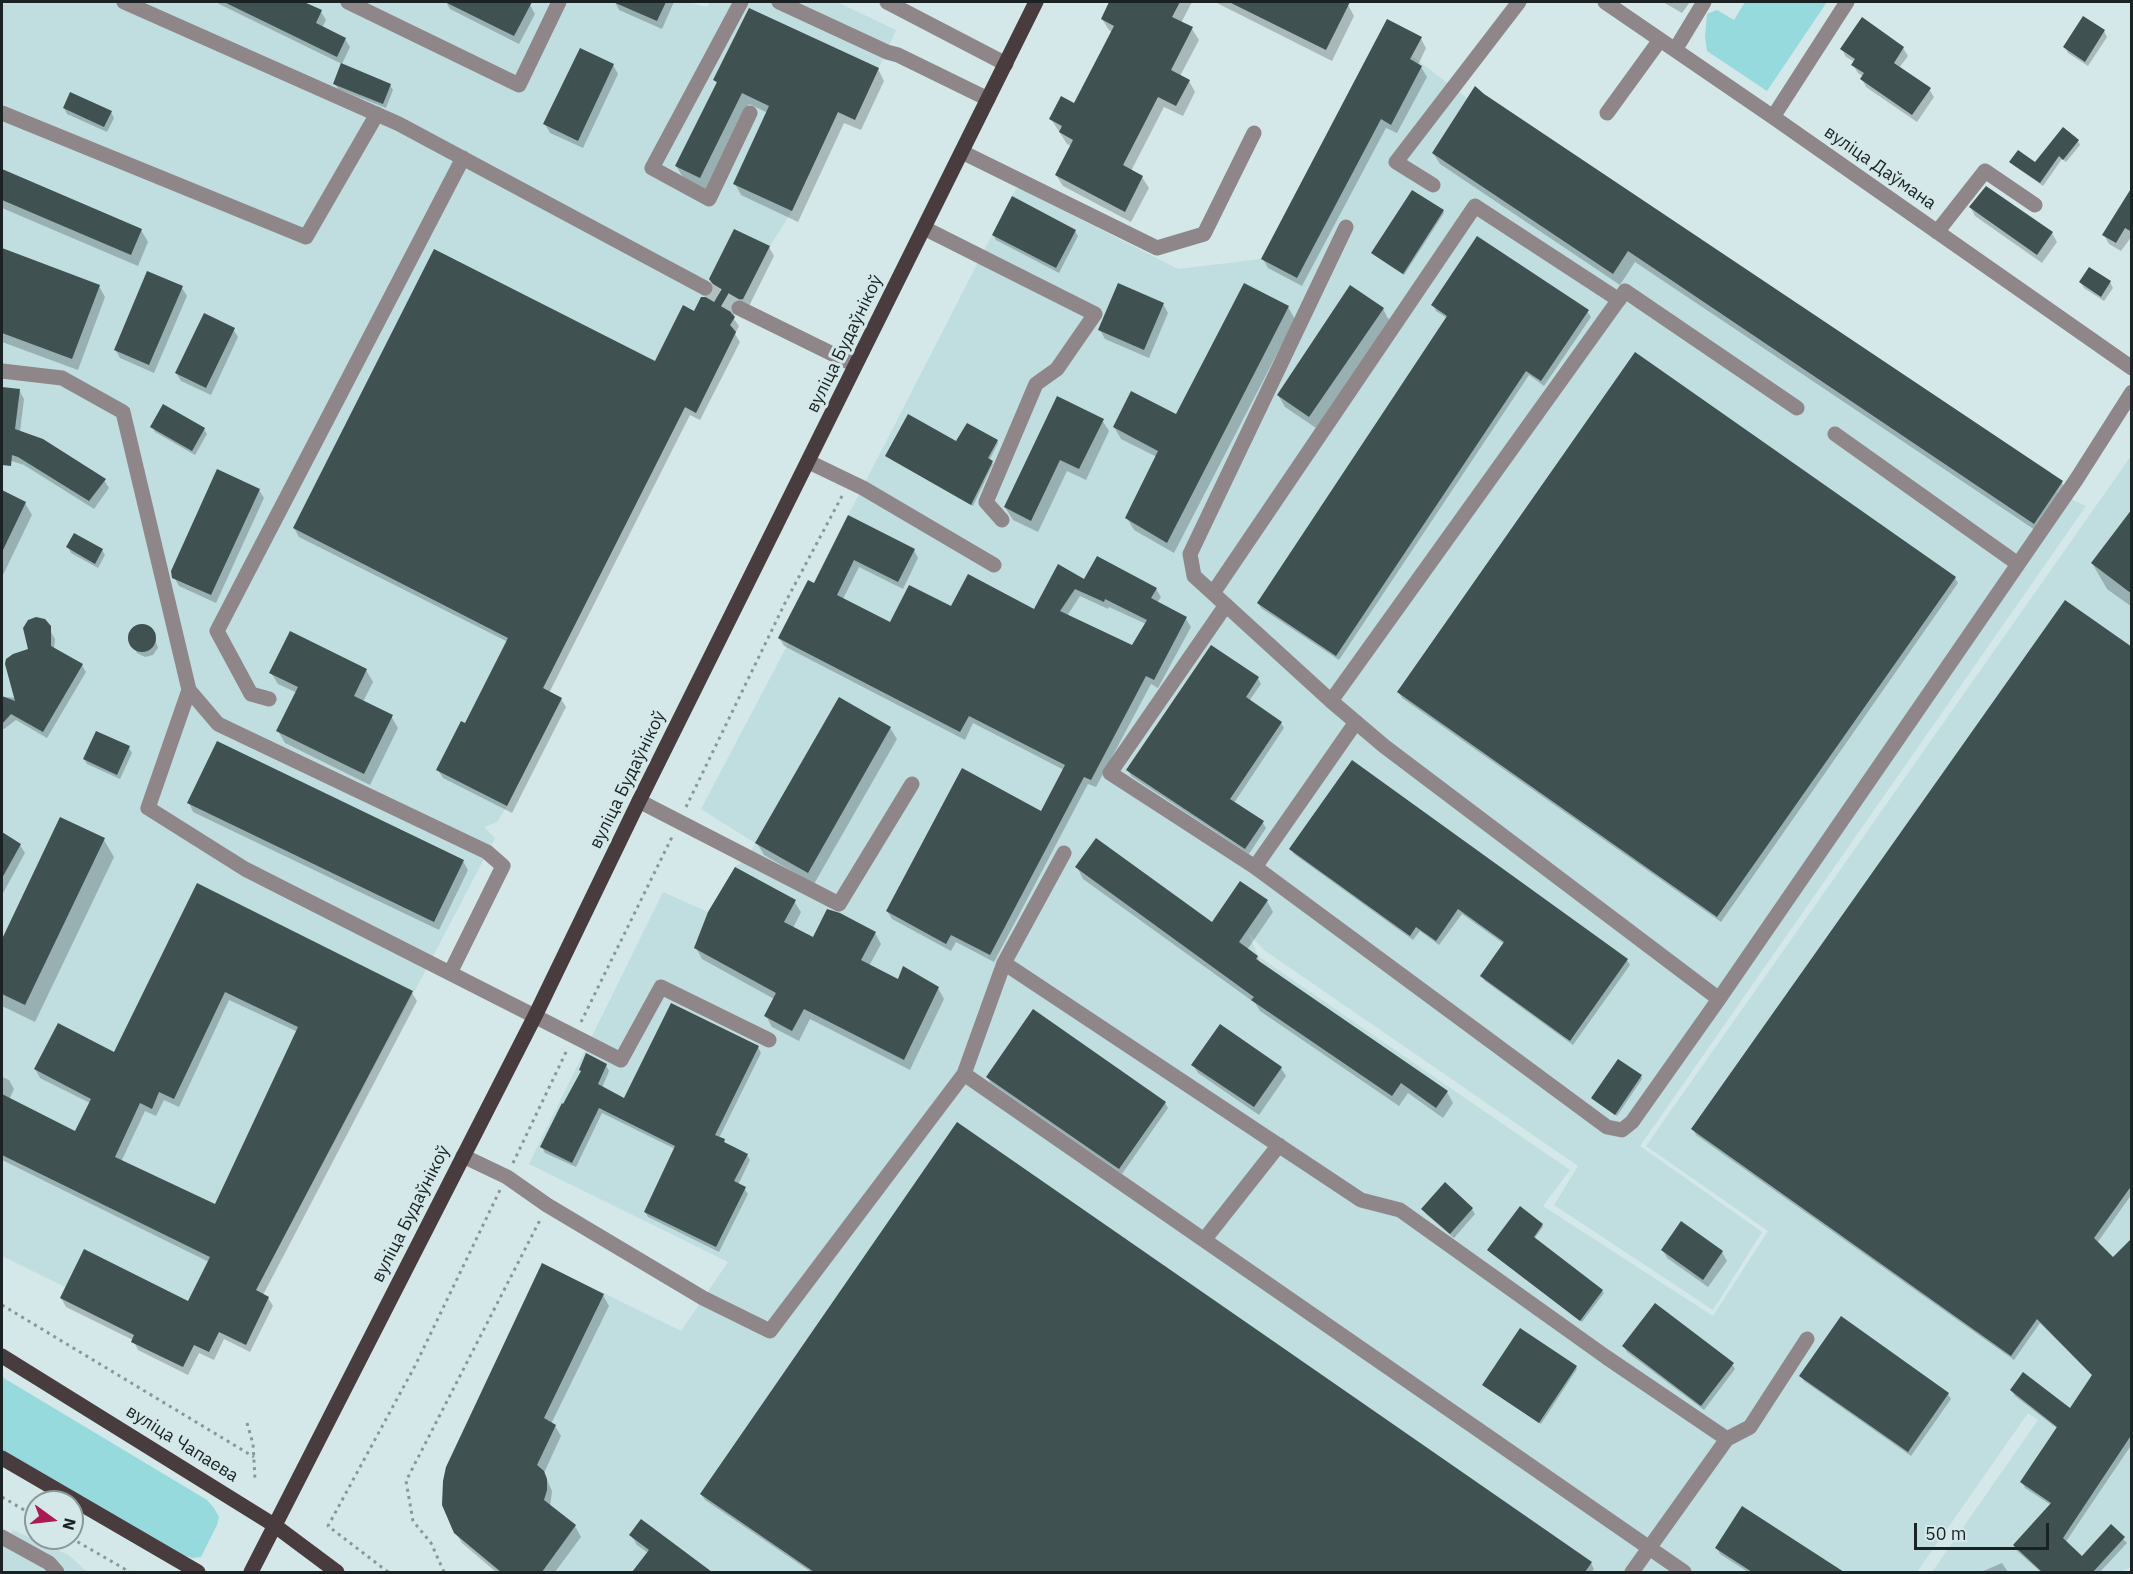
<!DOCTYPE html>
<meta charset="utf-8">
<style>
body{margin:0}
#map{position:relative;width:2133px;height:1574px;overflow:hidden;background:#d4e8e9;font-family:"IBM Plex Sans",sans-serif}
canvas{display:block}
.frame{position:absolute;inset:0;border:3px solid #1b2223;pointer-events:none}
.north{position:absolute;left:24px;top:1490px;width:60px;height:60px;box-sizing:border-box;background:#d4e8e9;border:2px solid #8a999a;border-radius:50%;rotate:105deg;font-size:16px;font-weight:700;line-height:24px;text-align:center;color:#1b2223}
.north::after{content:'';display:block;margin:auto;width:21px;height:27px;background:#aa1a53;clip-path:polygon(50% 0,100% 100%,50% 72%,0 100%)}
.scale{position:absolute;left:1914px;top:1523px;width:135px;height:27px;box-sizing:border-box;border:3px solid #1b2223;border-top:0;padding-left:8px;font-size:18px;line-height:21px;white-space:nowrap;color:#1b2223;-webkit-text-stroke:4px #d4e8e9;paint-order:stroke}
</style>
<div id="map">
<canvas width="2133" height="1574"></canvas>
<div class="frame"></div>
<div class="north">N</div>
<div class="scale">50 m</div>
</div>
<script>
const g = document.querySelector('canvas').getContext('2d');
g.lineJoin = 'round';
function paint(path, color) {
  g.fillStyle = color;
  g.fill(path, 'evenodd');
}
function shape(rows) {
  const path = new Path2D();
  for (const r of rows) {
    if (r.length === 3) {
      path.moveTo(r[0] + r[2], r[1]);
      path.arc(r[0], r[1], r[2], 0, 2 * Math.PI);
      continue;
    }
    path.moveTo(r[0], r[1]);
    for (let i = 2; i < r.length; i += 2) path.lineTo(r[i], r[i + 1]);
  }
  return path;
}
function strokePath(path, color, width, dash) {
  g.strokeStyle = color;
  g.lineWidth = width;
  g.lineCap = dash ? 'butt' : 'round';
  g.setLineDash(dash || []);
  g.stroke(path);
}
function write(font, color, halo, rows, align = 'center') {
  g.font = font + ' "IBM Plex Sans",sans-serif';
  g.lineWidth = 6;
  g.setLineDash([]);
  g.textBaseline = 'middle';
  g.strokeStyle = halo;
  g.fillStyle = color;
  for (const [text, x, y, turn = 0] of rows) {
    g.save();
    g.translate(x, y);
    g.rotate((+turn || 0) * Math.PI / 180);
    g.textAlign = isNaN(turn) ? turn : align;
    if (halo) g.strokeText(text, 0, 0);
    g.fillText(text, 0, 0);
    g.restore();
  }
}
const built = shape([
 [2,2,613,2,657,21,666,2,688,2,707,7,710,2,837,2,896,30,855,120,838,113,792,211,770,246,731,325,736,332,696,413,685,408,543,688,562,698,507,806,497,822,484,827,495,838,430,962,262,1279,249,1272,243,1284,269,1297,246,1345,219,1332,209,1352,194,1345,183,1367,131,1342,134,1335,60,1298,65,1287,2,1256],
 [1387,19,1422,37,1412,56,1467,98,1475,86,1484,94,2063,481,2056,492,2086,506,1640,1146,1762,1232,1713,1310,1554,1205,1578,1166,1264,950,1248,933,1258,956,1570,1170,1543,1206,1713,1316,1768,1231,1646,1146,2131,456,2131,1567,2120,1572,1932,1572,2038,1420,2028,1413,1917,1572,496,1572,497,1570,454,1533,442,1505,443,1481,446,1467,542,1263,681,1331,728,1262,529,1164,663,892,708,912,735,867,749,857,755,843,701,809,788,644,778,638,808,580,814,582,1012,196,1018,187,1178,269,1261,259],
 [13,1530,69,1555,87,1572,2,1572,2,1545]
]);
const green = shape([
 [1745,2,1827,2,1767,91,1707,51,1705,37,1707,14,1717,10,1734,20],
 [2,1377,207,1500,214,1508,219,1517,217,1525,201,1557,192,1558,183,1555,2,1451]
]);
const shadow = shape([
 [218,2,300,2,321,12,326,20,322,28,345,39,350,47,342,64,219,4],
 [446,2,523,2,530,5,535,14,519,44,450,9],
 [615,2,674,2,662,29,619,10],
 [1111,2,1192,2,1181,23,1192,29,1199,40,1180,76,1189,81,1195,92,1183,116,1164,107,1131,171,1142,177,1149,188,1131,222,1063,186,1056,175,1072,146,1067,144,1051,119,1075,105,1112,32,1109,30,1102,19],
 [1215,2,1341,2,1348,5,1354,16,1332,61],
 [1663,2,1690,2,1682,13],
 [2104,31,2107,37,2088,66,2068,53,2065,47],
 [1421,39,1426,48,1418,65,1421,67,1427,77,1397,133,1386,128,1302,286,1268,268,1263,259],
 [1903,48,1908,56,1899,68,1929,89,1934,97,1917,122,1866,87,1862,79,1864,77,1858,73,1853,65,1855,62,1846,57,1842,49],
 [613,65,618,74,583,148,550,133,545,124],
 [878,69,884,81,861,130,844,123,798,222,741,195,735,184,768,113,749,104,706,189,683,177,676,166,717,84,715,80],
 [335,84,390,85,393,90,386,108,338,89],
 [1475,88,2062,483,2068,494,2041,534,1635,262,1620,285,1440,164,1433,153],
 [64,108,111,112,114,118,107,132,67,114],
 [2078,141,2080,145,2066,162,2062,159,2043,186,2013,165,2011,162,2036,164],
 [2,171,141,230,148,242,138,266,2,208],
 [2132,190,2132,236,2121,251,2109,244,2104,235],
 [1971,208,2052,233,2057,242,2042,263,1975,216],
 [1443,211,1444,213,1404,275,1374,255,1373,253],
 [1075,231,1078,236,1059,273,996,240,993,235],
 [769,247,774,256,748,308,739,308,734,313,734,319,739,326,735,334,740,342,700,420,690,415,549,693,561,699,566,707,512,813,443,778,438,770,466,725,508,642,299,537,294,528,655,363,695,313],
 [2,250,99,286,105,297,78,370,2,342],
 [2110,282,2113,288,2104,301,2084,288,2081,283],
 [182,288,187,296,154,373,120,358,115,349],
 [1163,304,1168,313,1149,358,1105,339,1100,330],
 [1433,305,1587,311,1591,317,1544,386,1529,375,1339,660,1261,608,1258,603,1447,318,1436,311],
 [1288,307,1295,319,1174,553,1134,530,1127,518,1157,457,1121,439,1114,427,1176,416],
 [1383,309,1389,320,1316,428,1285,407,1278,395],
 [233,329,238,337,211,395,181,381,176,373],
 [2,388,19,390,24,399,20,432,104,480,109,488,94,509,24,465,2,458],
 [1102,420,1109,431,1086,480,1067,471,1038,532,1013,520,1005,507],
 [152,427,204,429,207,434,195,455,155,432],
 [997,441,998,443,989,461,993,464,973,506,886,456,957,443],
 [259,490,264,498,216,603,179,586,174,577],
 [2,491,25,503,32,515,2,577],
 [2132,511,2132,607,2107,589,2092,563],
 [848,517,914,550,918,558,903,589,859,567,843,599,890,624,952,608,1034,611,1085,581,1156,589,1161,597,1157,603,1186,619,1191,627,1158,688,1151,684,1096,787,1088,784,994,962,956,942,951,951,892,919,887,911,1042,813,1064,770,973,723,965,740,784,646,779,638,814,585],
 [1080,596,1108,609,1109,607,1146,624,1132,647,1067,616],
 [68,547,102,550,105,555,98,568,71,553],
 [1955,578,1958,583,1721,922,1402,698,1399,692],
 [44,620,55,639,54,649,82,665,86,672,47,738,16,720,4,729,2,729,2,697,26,698,30,650],
 [141,625,152,630,158,648,153,655,145,657,137,653,130,639,134,628],
 [2132,649,2132,1194,2097,1243,2113,1259,2132,1240,2132,1444,2065,1543,2082,1558,2111,1526,2127,1543,2100,1572,2041,1572,2017,1551,2014,1546,2051,1505,2025,1488,2022,1482,2058,1429,2015,1396,2012,1390,2070,1410,2093,1376,2040,1323,2014,1360,1696,1135,1693,1129],
 [366,670,373,682,363,702,391,716,398,728,370,785,285,743,278,731,297,693,278,684,271,673],
 [1258,678,1261,684,1249,701,1281,723,1284,728,1234,803,1263,823,1266,828,1249,854,1131,776,1128,770],
 [890,728,897,739,814,884,764,855,757,843],
 [129,748,132,753,120,779,87,764,84,759],
 [189,803,463,861,468,870,439,930,193,812],
 [61,819,104,840,114,857,35,1022,2,1006,2,942],
 [2,834,20,845,25,853,2,895],
 [1291,849,1627,960,1630,965,1573,1045,1485,981,1482,976,1504,944,1462,914,1439,945,1420,931,1413,940,1294,854],
 [1077,867,1212,924,1267,901,1273,912,1247,950,1257,957,1261,964,1447,1092,1453,1103,1443,1118,1408,1093,1399,1106,1260,1011,1255,1003,1083,879],
 [198,885,412,993,417,1001,263,1295,268,1298,273,1306,250,1352,224,1339,214,1360,199,1353,188,1375,138,1350,133,1340,66,1307,61,1298,189,1303,209,1262,2,1160,2,1077,9,1080,14,1089,9,1100,76,1133,90,1103,40,1078,35,1069,115,1054],
 [229,1000,298,1032,216,1206,121,1162,145,1111,156,1116,164,1100,179,1107],
 [794,901,801,912,793,928,813,939,875,933,881,944,869,966,899,981,938,988,944,999,910,1070,810,1019,799,1041,772,1027,766,1016,774,999,702,959,696,948],
 [758,1047,761,1053,719,1138,724,1141,727,1145,747,1155,750,1160,738,1185,744,1188,748,1194,719,1252,648,1217,645,1212,675,1149,602,1113,576,1167,545,1153,542,1147,606,1065,609,1071,602,1088,624,1100],
 [1193,1065,1281,1068,1286,1076,1259,1115,1198,1073],
 [1641,1076,1642,1079,1617,1116,1592,1099],
 [987,1077,1165,1103,1168,1108,1122,1174,991,1083],
 [957,1124,1591,1563,1594,1569,1592,1572,811,1572,705,1500,701,1494],
 [1423,1209,1472,1209,1475,1214,1454,1238,1426,1214],
 [1542,1225,1543,1227,1534,1239,1604,1293,1582,1322,1490,1252],
 [1663,1250,1722,1252,1727,1261,1708,1287,1667,1258],
 [603,1295,609,1306,551,1424,555,1426,561,1436,544,1473,552,1491,550,1507,575,1526,581,1537,555,1572,496,1572,462,1543,455,1532],
 [1624,1347,1732,1364,1735,1369,1704,1410,1627,1352],
 [1576,1367,1577,1369,1541,1424,1484,1385],
 [1801,1376,1948,1394,1951,1399,1911,1456,1804,1381],
 [1743,1508,1841,1572,1748,1572,1720,1554,1717,1548],
 [642,1521,710,1572,633,1572,648,1553,637,1545,631,1535],
 [2002,1563,2008,1572,1981,1572]
]);
const building = shape([
 [224,2,304,2,322,10,316,23,346,38,337,57],
 [445,2,532,2,514,36],
 [613,2,666,2,657,21],
 [1109,2,1180,2,1172,17,1193,27,1171,70,1190,80,1176,106,1158,97,1123,165,1143,176,1125,212,1055,175,1073,140,1059,132,1062,126,1049,119,1061,96,1074,103,1114,26,1101,19],
 [1229,2,1350,2,1326,50],
 [749,8,879,68,855,120,838,112,792,211,733,184,769,106,742,93,700,178,675,166,717,82,713,80],
 [2083,16,2105,30,2085,62,2063,47],
 [1862,17,1904,47,1894,63,1931,88,1912,115,1860,79,1864,73,1851,65,1855,59,1840,49],
 [1387,19,1422,37,1410,59,1422,66,1391,125,1381,119,1297,278,1261,259],
 [580,48,614,64,578,141,543,124],
 [341,63,391,84,383,104,333,84],
 [1475,86,1484,94,2063,481,2034,524,1628,251,1613,274,1432,153],
 [70,92,112,111,104,127,63,108],
 [2063,127,2079,140,2063,160,2059,156,2040,183,2009,162,2018,150,2035,162],
 [2,169,142,229,131,255,2,200],
 [1986,186,2053,232,2037,255,1969,207],
 [2132,187,2132,232,2125,228,2116,243,2102,235],
 [1412,190,1444,210,1403,274,1371,253],
 [1012,196,1076,230,1056,268,992,235],
 [734,229,770,246,743,299,734,300,730,304,731,313,735,317,730,325,736,332,696,413,685,407,543,688,562,698,507,806,436,770,461,721,465,723,508,638,293,528,434,249,655,361,683,305,694,311,701,297,710,297,713,293,715,287,709,279],
 [1477,236,1589,310,1541,381,1526,371,1336,656,1257,603,1447,316,1431,305],
 [2,248,100,285,72,359,2,333],
 [2089,267,2111,281,2101,297,2079,282],
 [147,271,183,286,149,365,114,350],
 [1118,283,1164,303,1144,350,1098,330],
 [1244,283,1289,306,1167,543,1125,518,1158,451,1113,427,1131,391,1176,414],
 [1350,285,1384,308,1309,417,1277,395],
 [204,313,235,328,206,388,175,373],
 [1635,352,1956,577,1717,917,1397,692],
 [2,387,20,389,15,429,43,439,106,479,89,501,18,457,12,455,11,466,2,465],
 [1057,396,1104,419,1079,469,1060,460,1031,521,1004,507],
 [163,404,205,428,192,451,150,427],
 [908,414,956,441,967,423,998,440,988,458,993,461,971,505,885,456],
 [217,469,260,489,211,595,172,578,171,571],
 [2,490,26,502,2,552],
 [2132,509,2132,594,2091,563],
 [848,515,915,549,898,582,854,560,837,595,890,622,909,585,951,606,968,574,1034,609,1058,564,1084,579,1097,556,1157,588,1151,598,1187,617,1154,680,1146,676,1091,780,1084,777,990,955,951,935,946,944,886,911,962,768,1041,811,1065,765,969,716,960,732,778,638,808,580,814,583],
 [1075,589,1104,602,1105,599,1147,620,1132,645,1060,611],
 [74,533,103,549,95,564,66,547],
 [2065,600,2132,647,2132,1185,2094,1238,2113,1257,2132,1238,2132,1434,2063,1538,2082,1556,2111,1524,2125,1537,2093,1572,2042,1572,2013,1545,2051,1503,2020,1482,2057,1427,2010,1390,2023,1372,2070,1408,2092,1375,2037,1319,2011,1356,1691,1129],
 [36,617,45,619,51,626,51,646,83,664,43,732,11,714,2,724,2,696,15,701,5,664,6,659,13,654,28,649,23,628,28,620],
 [142,638,14],
 [290,631,367,669,354,696,393,715,364,774,276,731,298,687,269,673],
 [1211,645,1259,677,1246,697,1282,722,1230,799,1264,821,1245,849,1126,770],
 [839,697,891,727,808,873,755,843],
 [96,731,130,746,117,775,83,759],
 [217,741,464,860,434,922,187,803],
 [1352,760,1628,959,1570,1041,1480,976,1504,942,1458,909,1436,941,1416,927,1410,936,1289,849],
 [60,817,105,838,25,1005,2,994,2,939],
 [2,832,21,844,2,878],
 [1096,838,1212,922,1240,881,1268,900,1239,942,1258,956,1256,959,1448,1091,1436,1108,1401,1083,1392,1096,1251,1000,1254,997,1075,867],
 [735,867,796,900,784,922,813,937,827,909,840,913,876,932,861,960,898,979,903,966,939,987,904,1060,804,1009,792,1031,764,1016,776,993,694,948,708,912],
 [197,883,413,991,256,1290,269,1297,246,1345,219,1332,209,1352,194,1345,183,1367,131,1342,134,1335,60,1298,84,1249,188,1301,210,1257,2,1155,2,1094,75,1131,91,1099,34,1069,58,1023,114,1052],
 [225,992,298,1027,215,1204,115,1157,140,1103,152,1109,159,1092,174,1099],
 [671,1003,759,1046,715,1135,725,1139,724,1142,748,1154,734,1181,746,1187,716,1247,644,1212,675,1146,599,1108,572,1163,540,1147,562,1103,563,1104,581,1071,579,1070,586,1053,607,1064,598,1084,624,1098],
 [1033,1009,1166,1102,1119,1169,986,1077],
 [1220,1024,1282,1067,1254,1107,1191,1065],
 [1618,1059,1642,1075,1615,1115,1591,1098],
 [957,1122,1592,1562,1585,1572,814,1572,700,1494],
 [1445,1182,1473,1208,1450,1234,1421,1209],
 [1520,1206,1543,1224,1534,1237,1603,1290,1580,1321,1487,1250],
 [1681,1221,1723,1251,1703,1280,1661,1250],
 [542,1263,604,1294,544,1418,556,1425,537,1465,544,1471,547,1479,547,1490,544,1500,576,1525,542,1572,501,1572,454,1533,442,1505,443,1481,446,1467],
 [1655,1303,1734,1363,1701,1406,1622,1346],
 [1841,1316,1949,1393,1908,1452,1799,1376],
 [1520,1328,1577,1366,1539,1423,1482,1385],
 [1742,1506,1844,1572,1752,1572,1715,1548],
 [641,1519,712,1572,632,1572,649,1550,629,1535]
]);
const minorTunnel = shape([
 [705,288,739,308]
]);
const path = shape([
 [686,807,785,603,842,496],
 [581,1022,672,837],
 [513,1163,567,1050],
 [2,1305,254,1457],
 [247,1423,253,1444,255,1479],
 [2,1497,36,1517],
 [71,1538,130,1572],
 [388,1572,328,1526,416,1364,500,1190],
 [444,1572,431,1543,413,1521,406,1481,540,1220]
]);
const minor = shape([
 [124,2,399,124,705,288],
 [348,2,519,85,559,2],
 [741,2,652,168,709,199,750,113],
 [779,2,887,52,898,55,988,99],
 [887,2,1006,64],
 [1605,2,1773,117,2132,368],
 [1675,50,1704,2],
 [2,113,306,237,377,114],
 [1607,113,1660,40],
 [1773,117,1847,2],
 [962,152,1157,248,1204,234,1254,133],
 [1433,185,1396,162,1519,2],
 [924,228,1095,314,1057,369,1036,384,986,502,1002,520],
 [1937,232,1985,171,2035,205],
 [739,308,855,365],
 [2,371,62,378,123,412,189,690],
 [1835,434,2018,564],
 [809,462,863,488,994,565],
 [1213,593,1475,206,1619,300],
 [1226,605,1110,773,1255,867,1607,1127,1622,1130,1632,1122,1719,999,2076,480,2132,392],
 [269,699,251,694,217,631,463,158],
 [1331,701,1194,576,1190,554,1346,227],
 [639,801,839,904,912,784],
 [1255,867,1356,722],
 [1004,963,1361,1200,1400,1210,1606,1357,1727,1439],
 [450,973,503,866,487,852,218,724,189,690,148,808,245,869,621,1060,661,987,769,1040],
 [1719,999,1384,746,1331,701,1625,291,1797,408],
 [964,1074,1684,1572],
 [463,1156,507,1177,547,1205,703,1298,770,1331,964,1074,1004,963,1064,853],
 [1204,1240,1279,1145],
 [2,1537,49,1563,57,1572],
 [1632,1572,1727,1439,1750,1427,1807,1339]
]);
const major = shape([
 [2,1356,274,1525,337,1572],
 [2,1458,198,1572],
 [251,1572,535,1016,639,801,1036,2]
]);
const streetNames = [
 ["вуліца Даўмана",1880,168,35],
 ["вуліца Будаўнікоў",845,344,-64],
 ["вуліца Будаўнікоў",628,780,-64],
 ["вуліца Будаўнікоў",411,1214,-63],
 ["вуліца Чапаева",182,1444,32]
];
paint(built, '#c0dddf');
paint(green, '#96dadd');
paint(shadow, '#0003');
paint(building, '#405152');
strokePath(minorTunnel, '#afc0c1', 15, [15, 8]);
strokePath(path, '#899798', 3, [3, 4.5]);
strokePath(minor, '#8e8688', 15);
strokePath(major, '#493c3f', 15);
write('18px', '#1b2223', '#d4e8e9', streetNames);
</script>
